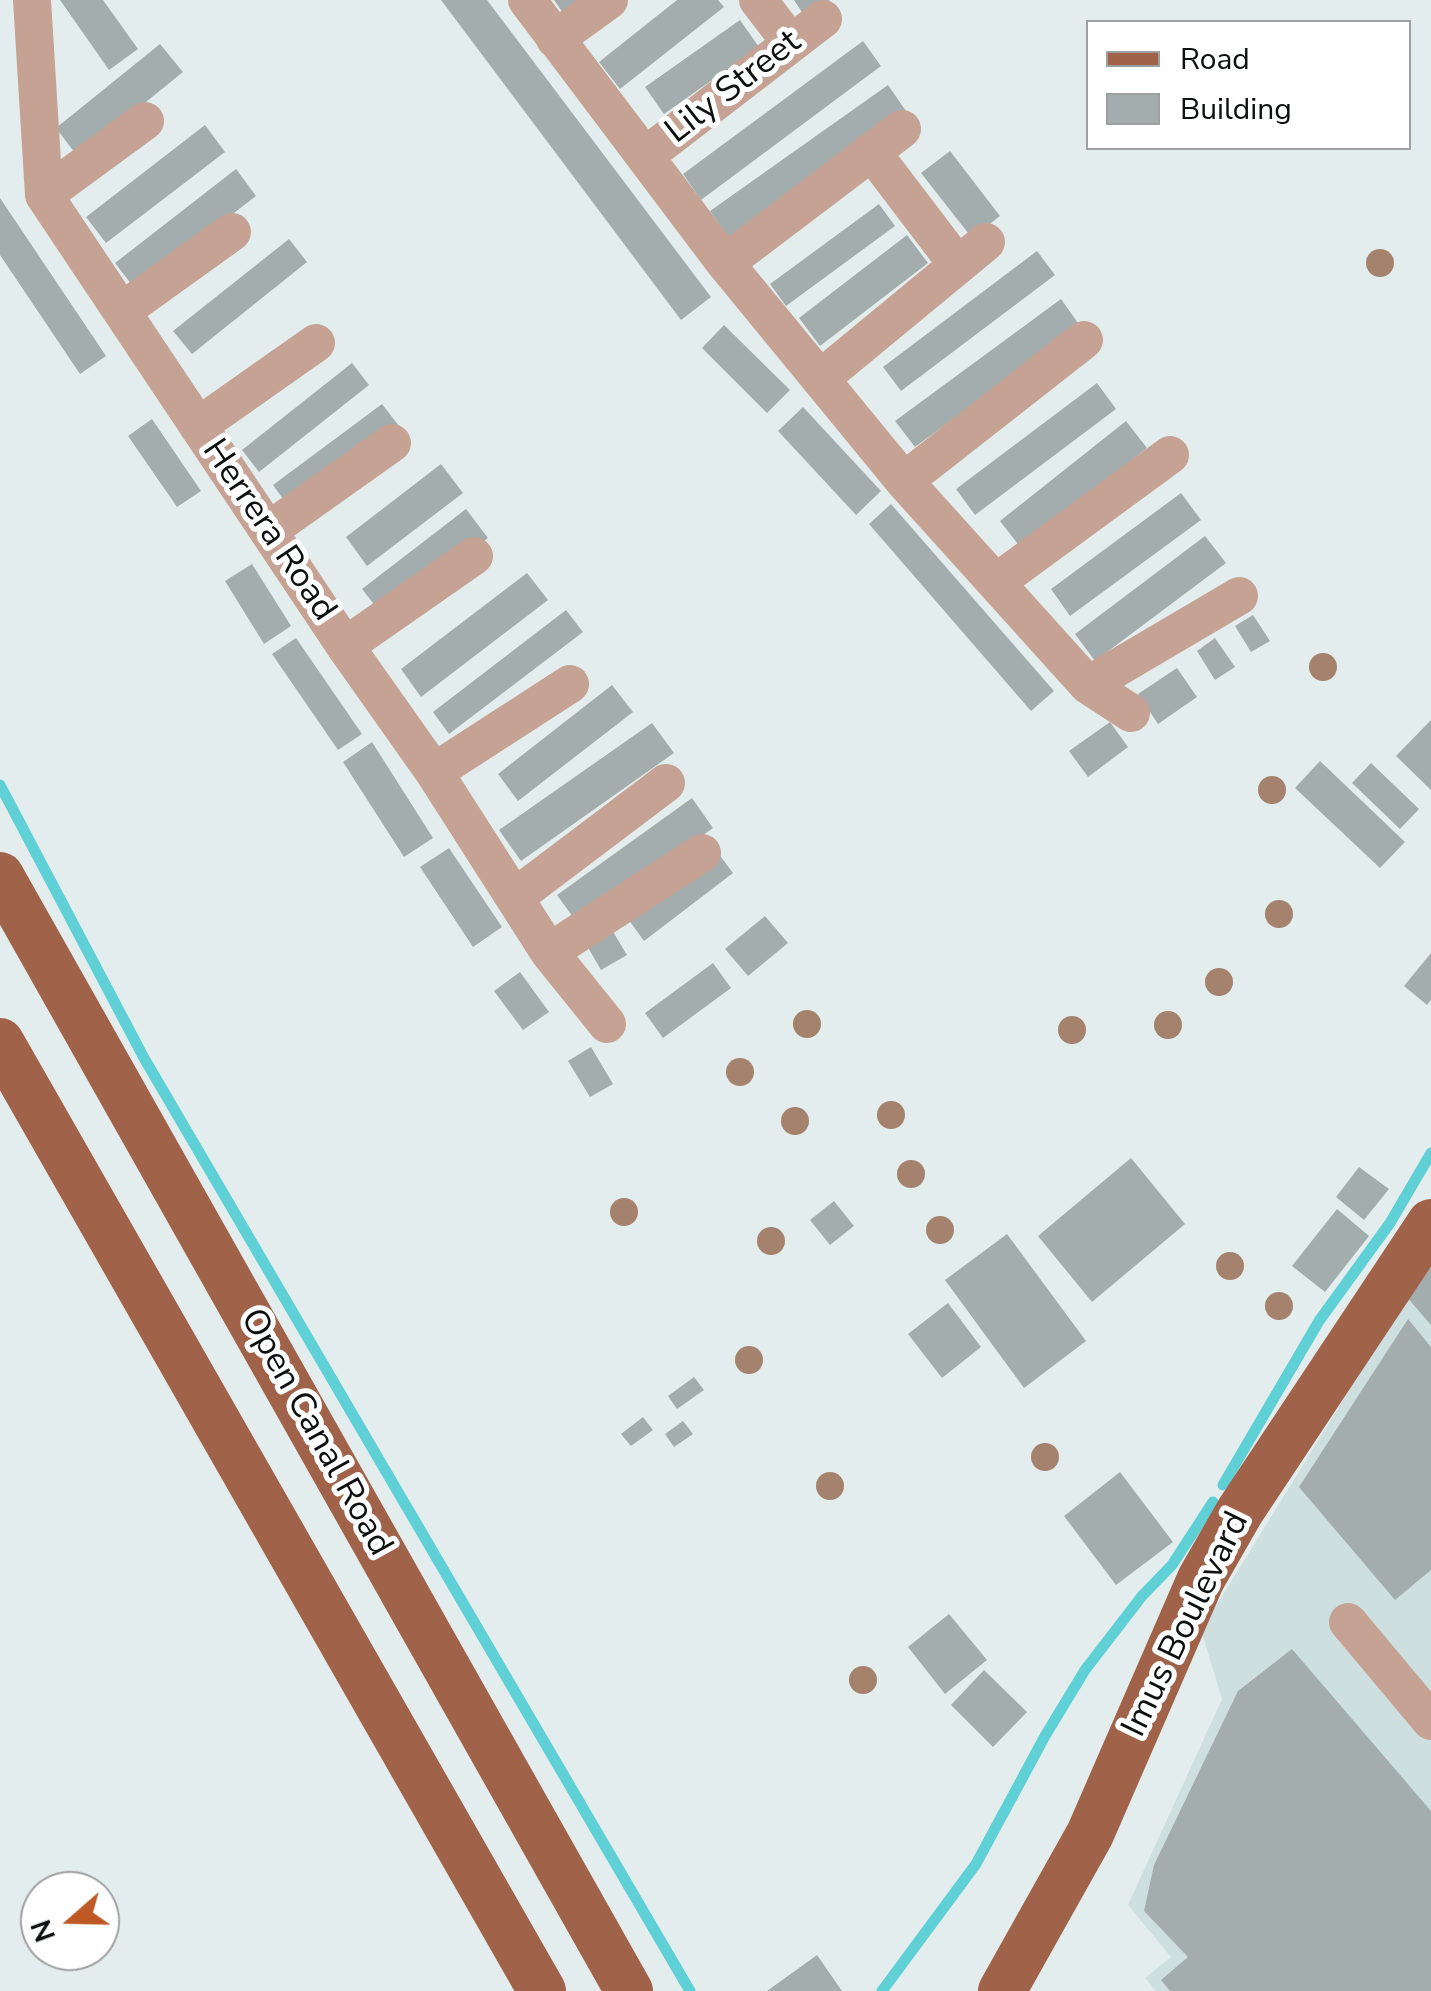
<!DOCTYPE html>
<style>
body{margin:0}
#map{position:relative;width:1431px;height:1991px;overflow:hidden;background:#e4eded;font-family:"Nunito Sans",sans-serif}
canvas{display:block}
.legend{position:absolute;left:1086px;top:20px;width:325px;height:130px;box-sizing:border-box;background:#fff;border:2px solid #9e9f9f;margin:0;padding:12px 18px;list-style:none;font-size:30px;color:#0d1010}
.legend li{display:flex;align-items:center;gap:20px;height:50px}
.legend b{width:50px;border:2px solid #9e9f9f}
.north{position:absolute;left:20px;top:1871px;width:100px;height:100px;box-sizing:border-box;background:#fff;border:2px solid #9e9f9f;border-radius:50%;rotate:250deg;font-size:28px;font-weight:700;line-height:40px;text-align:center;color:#0d1010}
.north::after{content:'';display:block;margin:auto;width:35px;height:45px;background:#be5926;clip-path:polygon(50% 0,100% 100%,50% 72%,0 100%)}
</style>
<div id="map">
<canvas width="1431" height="1991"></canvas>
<ul class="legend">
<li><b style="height:12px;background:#a06349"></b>Road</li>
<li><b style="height:28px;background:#a4adad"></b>Building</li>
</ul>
<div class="north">N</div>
</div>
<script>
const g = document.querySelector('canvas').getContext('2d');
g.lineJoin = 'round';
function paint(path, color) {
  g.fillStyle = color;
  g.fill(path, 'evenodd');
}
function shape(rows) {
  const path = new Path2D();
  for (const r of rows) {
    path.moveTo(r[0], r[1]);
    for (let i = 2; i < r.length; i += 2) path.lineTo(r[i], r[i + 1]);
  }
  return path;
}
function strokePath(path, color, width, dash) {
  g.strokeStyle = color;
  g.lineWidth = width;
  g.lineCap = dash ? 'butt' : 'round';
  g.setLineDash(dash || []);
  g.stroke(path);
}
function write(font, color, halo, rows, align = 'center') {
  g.font = font + ' "Nunito Sans",sans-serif';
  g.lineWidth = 10;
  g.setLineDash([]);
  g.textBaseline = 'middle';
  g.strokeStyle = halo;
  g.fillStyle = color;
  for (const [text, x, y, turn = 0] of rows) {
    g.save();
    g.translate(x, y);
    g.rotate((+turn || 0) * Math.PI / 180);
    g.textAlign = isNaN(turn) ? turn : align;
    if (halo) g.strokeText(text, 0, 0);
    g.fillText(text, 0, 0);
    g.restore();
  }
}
const built = shape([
 [1431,1258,1431,1991,1156,1991,1145,1978,1171,1957,1128,1905,1222,1699,1201,1630]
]);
const stream = shape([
 [0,785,144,1058,690,1991],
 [1223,1485,1319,1321,1390,1223,1431,1153],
 [882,1991,976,1864,1045,1736,1085,1670,1142,1596,1172,1565,1213,1502]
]);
const building = shape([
 [60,0,103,0,138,49,109,70],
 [441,0,487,0,711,297,681,320],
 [554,0,587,0,565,16],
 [677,0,718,0,724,7,620,89,599,62],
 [794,0,830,0,805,17],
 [740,20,759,47,664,114,645,87],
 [863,41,881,66,701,200,683,174],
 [160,44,183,72,78,157,56,128],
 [888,85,906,111,728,237,710,211],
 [205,125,225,152,106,243,86,217],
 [950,151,1000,216,972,238,921,173],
 [236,169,256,196,135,289,115,263],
 [0,198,106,356,80,374,0,255],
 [879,204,895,226,786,306,770,284],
 [907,235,928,263,820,346,799,318],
 [289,239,307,262,192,354,173,331],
 [1037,251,1055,275,901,391,883,367],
 [1061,299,1080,326,915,447,895,421],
 [724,325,790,390,767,413,702,348],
 [352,363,369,385,259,472,242,450],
 [1097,383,1116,409,975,515,956,489],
 [382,404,399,426,289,507,273,485],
 [803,407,881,491,856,515,778,431],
 [152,419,201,491,177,507,128,436],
 [1126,421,1147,448,1021,548,1000,521],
 [441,464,463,493,367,566,346,537],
 [1181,493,1201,520,1070,616,1051,589],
 [891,504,1054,691,1031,711,869,524],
 [466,509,488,538,384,617,362,589],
 [1205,536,1226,563,1095,661,1075,634],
 [252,564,291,626,264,644,225,581],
 [527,573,548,600,421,697,401,669],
 [566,610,583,632,449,734,433,712],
 [1253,615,1270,641,1251,652,1235,626],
 [296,638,362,734,338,750,272,654],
 [1215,638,1235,667,1215,680,1197,651],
 [1177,668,1197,697,1158,724,1138,694],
 [612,685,633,712,518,801,498,774],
 [1431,720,1431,790,1396,756],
 [1110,722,1128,747,1088,777,1069,751],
 [652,723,674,753,521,861,499,830],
 [372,742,433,838,404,857,343,762],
 [1320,761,1405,842,1380,868,1295,788],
 [1371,763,1419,809,1400,829,1352,783],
 [692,798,713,828,578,924,557,895],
 [449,848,502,927,473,947,420,867],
 [715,849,733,873,644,941,626,916],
 [765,916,788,943,748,976,725,949],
 [612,930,627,955,601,970,586,944],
 [1431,953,1431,1000,1427,1005,1404,986],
 [713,963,731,988,663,1038,645,1013],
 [520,972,549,1012,523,1030,494,991],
 [591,1047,613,1084,590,1097,568,1061],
 [1131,1158,1185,1224,1092,1302,1038,1236],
 [1359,1167,1389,1189,1364,1220,1336,1197],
 [834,1201,854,1226,830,1245,810,1220],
 [1337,1209,1369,1236,1325,1292,1292,1266],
 [1007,1234,1086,1341,1024,1388,945,1280],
 [1431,1258,1431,1325,1406,1296],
 [948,1303,981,1347,942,1378,908,1334],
 [1408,1319,1431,1347,1431,1570,1395,1600,1299,1487],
 [694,1377,704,1390,677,1409,668,1396],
 [643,1417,653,1430,631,1446,621,1434],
 [683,1421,693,1434,674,1447,665,1434],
 [1120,1472,1173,1542,1116,1585,1064,1516],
 [949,1614,987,1660,945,1694,908,1647],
 [1292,1649,1431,1811,1431,1991,1170,1991,1161,1980,1188,1957,1144,1911,1154,1865,1238,1691],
 [984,1670,1027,1712,993,1747,951,1705],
 [817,1955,842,1991,767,1991]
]);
const minor = shape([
 [32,0,44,195,345,646,434,772,549,952,607,1024],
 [527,0,725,263,904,481,1088,685,1131,713],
 [758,0,791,43],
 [555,39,609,0],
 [871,151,957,264],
 [645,156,823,19],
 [44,195,145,121],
 [725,263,902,129],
 [122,311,232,232],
 [820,379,986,242],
 [198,426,316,343],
 [904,481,1084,340],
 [268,531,392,443],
 [998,581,1170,455],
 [345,646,474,556],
 [1088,685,1239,596],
 [434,772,570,684],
 [515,897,666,783],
 [549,952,702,853],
 [1348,1622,1431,1721]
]);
const major = shape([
 [0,876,629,1991],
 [0,1042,542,1991],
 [1002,1991,1090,1834,1201,1579,1240,1511,1431,1223]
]);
const trees = [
 [1380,263],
 [1323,667],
 [1272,790],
 [1279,914],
 [1219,982],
 [807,1024],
 [1168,1025],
 [1072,1030],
 [740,1072],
 [891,1115],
 [795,1121],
 [911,1174],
 [624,1212],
 [940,1230],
 [771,1241],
 [1230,1266],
 [1279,1306],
 [749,1360],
 [1045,1457],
 [830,1486],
 [863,1680]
];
const streetNames = [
 ["Lily Street",734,88,-38],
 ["Herrera Road",268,531,56],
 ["Open Canal Road",315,1433,61],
 ["Imus Boulevard",1187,1625,-64]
];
paint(built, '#cedfe0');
strokePath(stream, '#5fd1d6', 11);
paint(building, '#a4adad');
strokePath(minor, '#c5a293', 38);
strokePath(major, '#a06349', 48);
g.fillStyle = '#a4826d';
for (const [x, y] of trees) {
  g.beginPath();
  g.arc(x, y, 14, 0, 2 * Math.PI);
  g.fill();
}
write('35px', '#0d1010', '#fff', streetNames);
</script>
